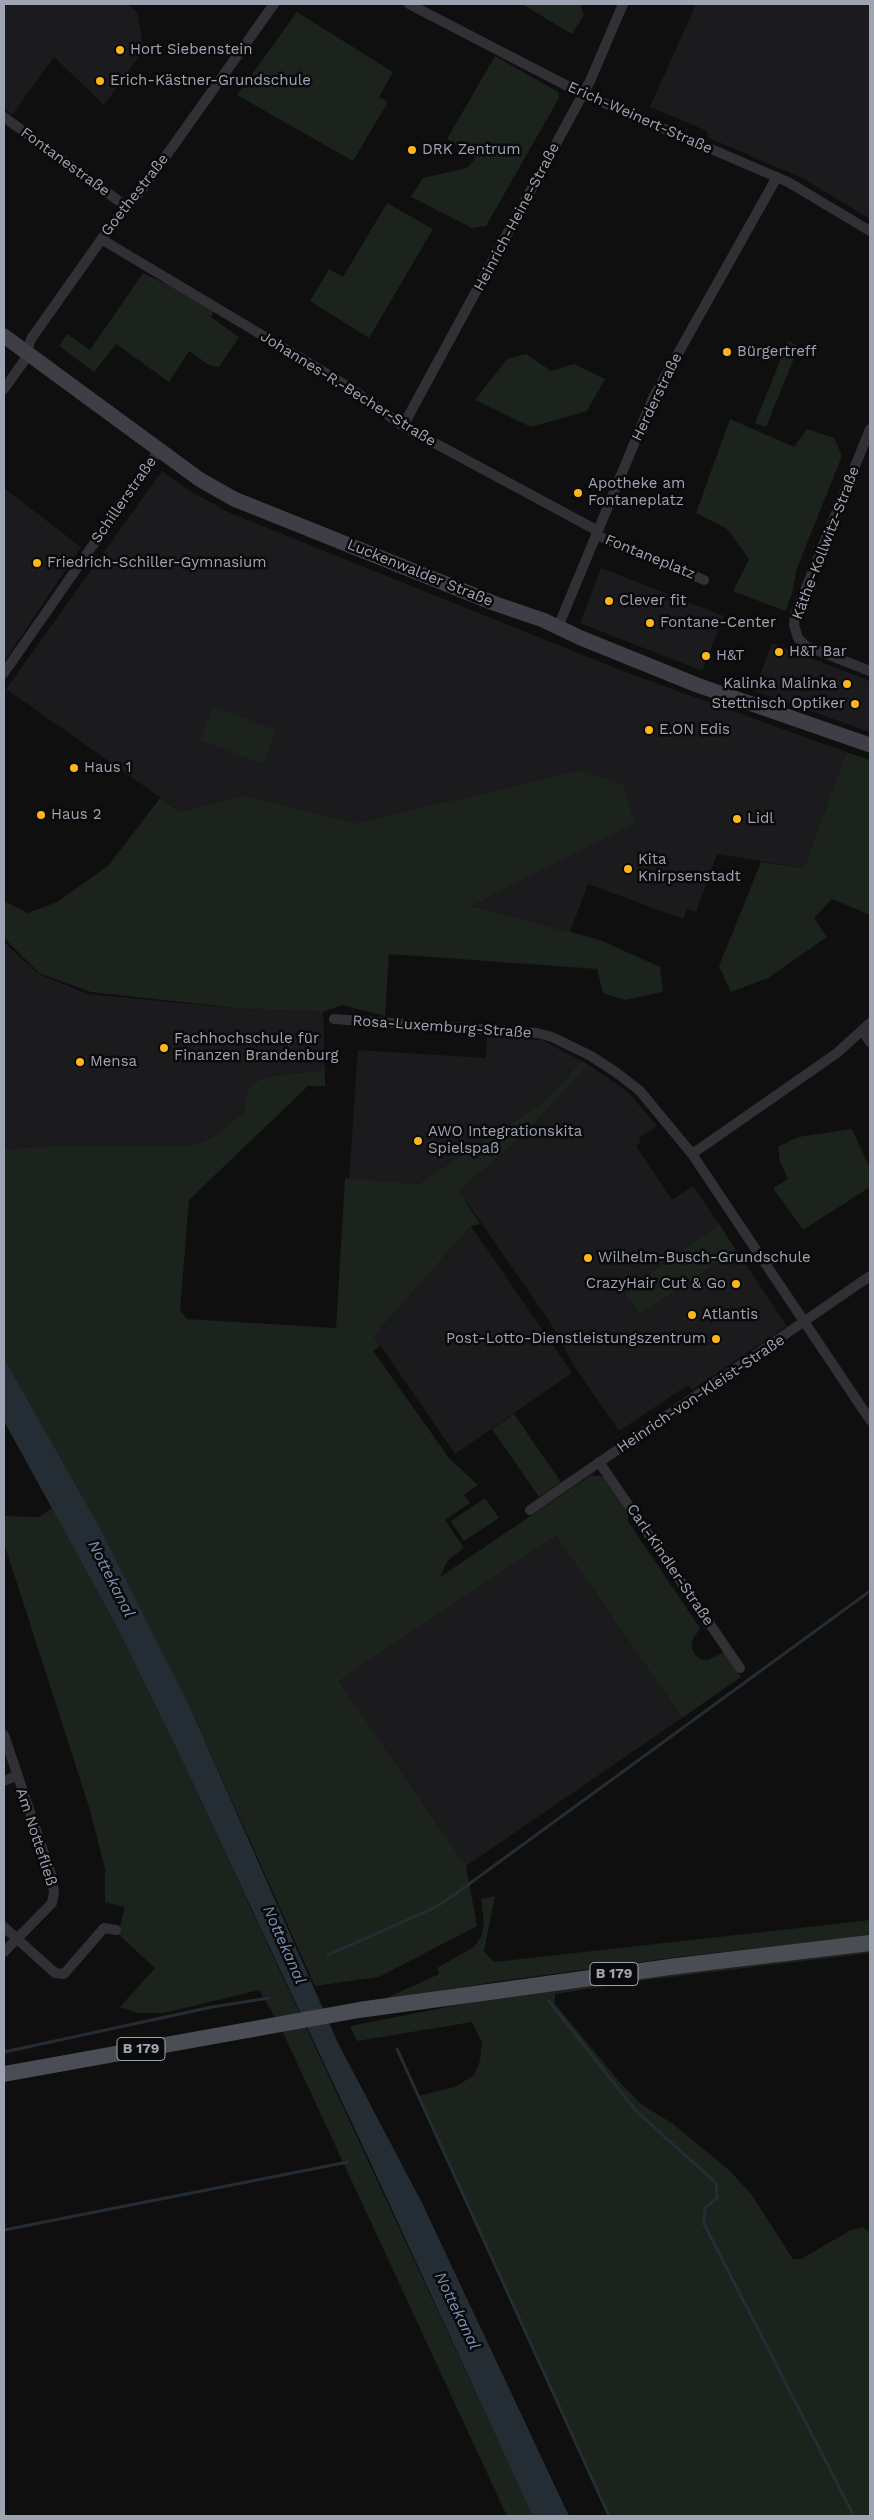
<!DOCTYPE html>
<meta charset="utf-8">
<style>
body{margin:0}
#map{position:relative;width:874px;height:2520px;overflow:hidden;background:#0f0f10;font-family:"Work Sans",sans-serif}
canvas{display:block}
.frame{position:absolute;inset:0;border:5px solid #9fa4b2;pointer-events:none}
</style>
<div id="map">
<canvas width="874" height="2520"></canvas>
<div class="frame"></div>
</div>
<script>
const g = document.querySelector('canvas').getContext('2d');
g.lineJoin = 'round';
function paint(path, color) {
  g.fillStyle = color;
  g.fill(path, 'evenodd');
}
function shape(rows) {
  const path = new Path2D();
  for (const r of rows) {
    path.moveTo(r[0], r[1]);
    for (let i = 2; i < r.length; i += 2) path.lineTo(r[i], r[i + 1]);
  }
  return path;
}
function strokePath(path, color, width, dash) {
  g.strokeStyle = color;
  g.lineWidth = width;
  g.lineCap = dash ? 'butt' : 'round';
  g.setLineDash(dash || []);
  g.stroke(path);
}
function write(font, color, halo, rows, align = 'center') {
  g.font = font + ' "Work Sans",sans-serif';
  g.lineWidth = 5;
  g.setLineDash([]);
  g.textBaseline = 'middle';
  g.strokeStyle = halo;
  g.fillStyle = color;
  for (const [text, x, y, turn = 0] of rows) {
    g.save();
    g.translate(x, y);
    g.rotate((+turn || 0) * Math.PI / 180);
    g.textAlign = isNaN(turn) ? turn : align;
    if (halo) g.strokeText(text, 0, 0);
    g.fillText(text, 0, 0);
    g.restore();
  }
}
const built = shape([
 [4,4,127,4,137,12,144,49,104,105,54,57,12,115,4,108],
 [696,4,870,4,870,219,802,178,709,138,707,131,650,107],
 [162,471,187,489,228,512,620,670,846,752,804,868,717,854,696,912,687,909,683,919,588,884,570,932,472,906,635,824,581,770,356,823,246,795,181,812,6,689],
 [4,488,81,547,4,662],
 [601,568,724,616,702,671,580,623],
 [772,643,870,681,870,732,754,691],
 [4,942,39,974,88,994,245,1009,323,1012,325,1070,264,1077,249,1087,243,1113,217,1135,197,1144,183,1146,73,1145,4,1149],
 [487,1037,542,1040,582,1061,542,1103,418,1184,349,1179,358,1050,486,1058],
 [589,1065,627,1091,657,1126,639,1138,641,1142,636,1146,672,1200,693,1186,719,1224,624,1292,640,1315,736,1250,787,1326,692,1390,688,1385,619,1431,574,1366,550,1322,459,1191,522,1136],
 [471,1226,572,1373,455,1454,374,1336],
 [556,1536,682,1718,466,1866,339,1681]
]);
const green = shape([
 [522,4,580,4,584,15,572,34],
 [297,12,393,72,379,97,388,102,353,161,237,95],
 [495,56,558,92,559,98,486,226,472,228,411,197,423,178,467,168,476,158,447,139],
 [387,203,433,229,369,338,310,301,329,269,343,277],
 [143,273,216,308,211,317,239,337,219,367,209,365,189,351,169,382,116,344,94,372,59,346,67,334,90,350],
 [788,341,799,346,766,427,755,423],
 [526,354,551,371,574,364,605,379,587,411,531,427,475,400,507,359],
 [730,419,794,447,807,429,834,438,842,456,797,568,792,594,785,611,733,591,749,559,727,529,696,513],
 [213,706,276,730,263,764,200,740],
 [846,752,870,760,870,915,832,899,814,918,827,937,768,978,731,992,719,966,761,862,804,868],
 [581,770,623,785,635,824,472,906,600,940,660,967,663,992,625,1000,603,993,597,969,389,954,385,1016,342,1005,323,1012,245,1009,91,992,39,973,4,938,4,901,28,913,57,902,108,866,160,798,181,812,246,795,356,823],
 [582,1061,589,1065,522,1136,459,1191,480,1224,471,1226,374,1336,380,1346,373,1351,449,1458,478,1485,464,1495,470,1503,445,1520,464,1548,448,1560,440,1577,590,1476,601,1476,607,1479,631,1513,627,1520,700,1628,692,1641,692,1648,695,1655,701,1659,708,1660,725,1652,741,1677,682,1718,556,1536,339,1681,466,1866,477,1926,379,1977,315,1986,189,1705,100,1528,4,1358,4,1149,73,1145,183,1146,197,1144,217,1135,243,1113,249,1087,264,1077,325,1070,325,1086,308,1086,189,1200,180,1310,187,1319,336,1328,345,1178,418,1184,542,1103],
 [852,1129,870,1169,870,1187,803,1230,773,1188,788,1179,780,1162,778,1147,798,1137],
 [719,1224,736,1250,640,1315,624,1292],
 [514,1414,561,1482,539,1497,492,1429],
 [485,1498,499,1518,464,1541,451,1521],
 [52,1508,116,1625,181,1758,533,2516,507,2516,279,2024,259,1990,164,2013,138,2013,120,2007,155,1968,118,1934,125,1907,105,1902,105,1869,90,1810,4,1543,4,1516,39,1517],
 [495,1896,484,1951,494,1962,870,1920,870,1936,686,1956,494,1982,382,2000,439,1974,437,1968,474,1947,481,1937,484,1924,481,1899],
 [870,1949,870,1953,646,1980,555,1994,555,2004,623,2086,641,2104,673,2124,729,2170,751,2194,793,2259,801,2259,851,2230,862,2227,870,2232,870,2516,609,2516,418,2096,455,2087,474,2075,480,2061,482,2043,472,2022,357,2041,350,2026,478,2001,644,1976]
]);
const water = shape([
 [4,1358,100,1528,189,1705,338,2043,422,2203,569,2516,533,2516,528,2506,367,2155,181,1758,116,1625,4,1421]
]);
const stream = shape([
 [328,1955,434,1908,454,1895,870,1591],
 [549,2001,636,2111,716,2183,717,2198,705,2208,704,2224,854,2516],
 [397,2049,609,2516],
 [4,2052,212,2007,269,1998],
 [4,2230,348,2162]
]);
const street = shape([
 [409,4,583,94,788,182,870,231],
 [4,117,127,207],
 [101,239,349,387,403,426,598,531],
 [4,389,24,361,31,339,113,223,141,191,274,4],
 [403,426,590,81,623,4],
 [870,429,795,615,794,625,798,638,806,646,870,671],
 [596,535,704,580],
 [558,627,653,398,777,177],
 [4,673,159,450],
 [334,1019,537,1033,552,1037,591,1056,617,1073,640,1091,692,1154,870,1420],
 [863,1031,870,1042],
 [692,1154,837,1053,870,1023],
 [599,1462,740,1668],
 [530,1510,870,1276],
 [4,1735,52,1877,54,1893,52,1903,4,1952],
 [4,1781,16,1776],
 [4,1927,55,1973,64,1974,104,1928,116,1930]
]);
const secondary = shape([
 [4,336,199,479,234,499,496,604,543,620,581,638,697,685,870,745]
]);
const primary = shape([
 [4,2074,359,2010,677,1966,870,1943]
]);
const markers = [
 [120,50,5,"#fdb61b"],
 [100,81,5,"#fdb61b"],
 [412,150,5,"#fdb61b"],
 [727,352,5,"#fdb61b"],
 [578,493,5,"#fdb61b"],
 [37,563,5,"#fdb61b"],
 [609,601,5,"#fdb61b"],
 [650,623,5,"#fdb61b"],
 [779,652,5,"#fdb61b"],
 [706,656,5,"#fdb61b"],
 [847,684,5,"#fdb61b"],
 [855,704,5,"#fdb61b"],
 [649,730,5,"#fdb61b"],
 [74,768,5,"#fdb61b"],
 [41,815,5,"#fdb61b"],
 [737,819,5,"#fdb61b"],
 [628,869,5,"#fdb61b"],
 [164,1048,5,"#fdb61b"],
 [80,1062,5,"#fdb61b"],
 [418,1141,5,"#fdb61b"],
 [588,1258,5,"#fdb61b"],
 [736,1284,5,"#fdb61b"],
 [692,1315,5,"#fdb61b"],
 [716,1339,5,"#fdb61b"]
];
const shields = [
 [614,1974,48],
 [141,2049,48]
];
const shieldNames = [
 ["B 179",614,1974],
 ["B 179",141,2049]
];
const poiNames = [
 ["Hort Siebenstein",130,50],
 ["Erich-Kästner-Grundschule",110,81],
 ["DRK Zentrum",422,150],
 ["Bürgertreff",737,352],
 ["Apotheke am",588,484],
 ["Fontaneplatz",588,501],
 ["Friedrich-Schiller-Gymnasium",47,563],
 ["Clever fit",619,601],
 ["Fontane-Center",660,623],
 ["H&T Bar",789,652],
 ["H&T",716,656],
 ["Kalinka Malinka",837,684,"right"],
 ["Stettnisch Optiker",845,704,"right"],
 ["E.ON Edis",659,730],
 ["Haus 1",84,768],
 ["Haus 2",51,815],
 ["Lidl",747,819],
 ["Kita",638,860],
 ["Knirpsenstadt",638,877],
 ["Fachhochschule für",174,1039],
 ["Finanzen Brandenburg",174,1056],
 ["Mensa",90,1062],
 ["AWO Integrationskita",428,1132],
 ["Spielspaß",428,1149],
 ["Wilhelm-Busch-Grundschule",598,1258],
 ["CrazyHair Cut & Go",726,1284,"right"],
 ["Atlantis",702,1315],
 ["Post-Lotto-Dienstleistungszentrum",706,1339,"right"]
];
const streetNames = [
 ["Erich-Weinert-Straße",640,118,24],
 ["Fontanestraße",65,162,36],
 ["Goethestraße",135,195,-52],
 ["Heinrich-Heine-Straße",517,217,-62],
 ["Johannes-R.-Becher-Straße",348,389,32],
 ["Herderstraße",657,397,-64],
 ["Schillerstraße",124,500,-55],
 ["Käthe-Kollwitz-Straße",826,543,-69],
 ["Fontaneplatz",650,557,22],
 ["Luckenwalder Straße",420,573,22],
 ["Rosa-Luxemburg-Straße",442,1027,4],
 ["Heinrich-von-Kleist-Straße",701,1394,-34],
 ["Carl-Kindler-Straße",670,1565,56],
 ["Am Nottefließ",36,1837,72]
];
const waterNames = [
 ["Nottekanal",111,1579,63],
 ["Nottekanal",284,1945,66],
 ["Nottekanal",457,2311,64]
];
paint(built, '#1b1b1d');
paint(green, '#1b231c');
paint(water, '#252d34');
strokePath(stream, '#252d34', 3);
strokePath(street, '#303035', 10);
strokePath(secondary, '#3e3f46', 15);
strokePath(primary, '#4b4d55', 16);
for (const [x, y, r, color] of markers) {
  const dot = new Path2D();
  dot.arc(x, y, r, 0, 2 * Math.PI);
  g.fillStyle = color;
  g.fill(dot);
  strokePath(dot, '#0a0a0b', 2);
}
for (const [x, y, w] of shields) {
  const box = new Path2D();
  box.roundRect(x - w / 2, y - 11.5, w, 23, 4);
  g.fillStyle = '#0a0a0b';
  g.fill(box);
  strokePath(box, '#9fa4b2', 1);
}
write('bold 14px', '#9fa4b2', null, shieldNames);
write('15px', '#9fa4b2', '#0a0a0b', poiNames, 'left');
write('15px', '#9fa4b2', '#0a0a0b', streetNames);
write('italic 16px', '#7392b1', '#0a0a0b', waterNames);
</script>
